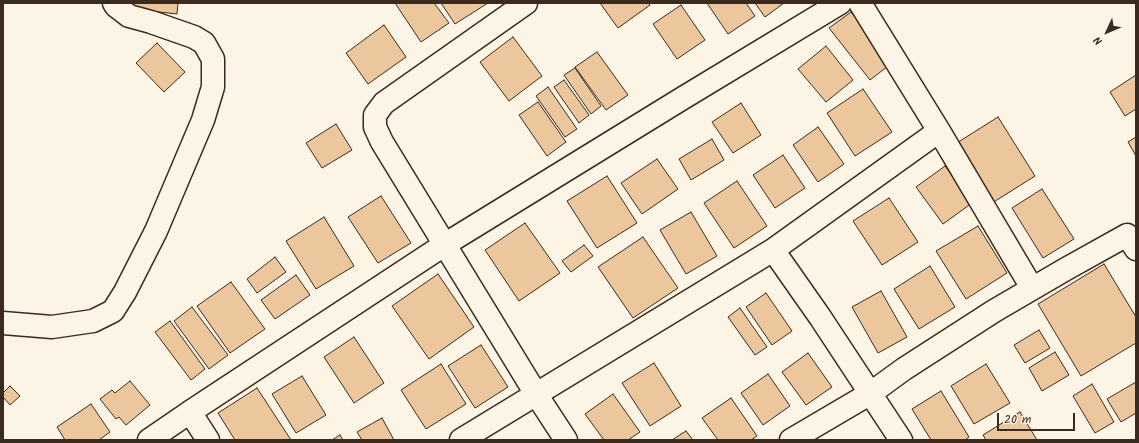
<!DOCTYPE html>
<style>
body{margin:0}
#map{position:relative;width:1139px;height:443px;overflow:hidden;background:#fcf5e5;font-family:Kalam,sans-serif}
canvas{display:block}
.frame{position:absolute;inset:0;border:4px solid #3b2a1e;pointer-events:none}
.north{position:absolute;left:1087px;top:12px;width:40px;height:40px;-webkit-text-stroke:3px #fcf5e5;paint-order:stroke;rotate:226deg;font-size:11px;font-weight:700;line-height:16px;text-align:center;color:#3b2a1e}
.north::after{content:'';display:block;margin:auto;width:14px;height:18px;background:#3b2a1e;clip-path:polygon(50% 0,100% 100%,50% 72%,0 100%)}
.scale{position:absolute;left:997px;top:413px;width:78px;height:18px;box-sizing:border-box;border:2px solid #3b2a1e;border-top:0;padding-left:5px;font-size:12px;line-height:14px;white-space:nowrap;color:#3b2a1e;-webkit-text-stroke:3px #fcf5e5;paint-order:stroke}
</style>
<div id="map">
<canvas width="1139" height="443"></canvas>
<div class="frame"></div>
<div class="north">N</div>
<div class="scale">20 m</div>
</div>
<script>
const g = document.querySelector('canvas').getContext('2d');
g.lineJoin = 'round';
function paint(path, color) {
  g.fillStyle = color;
  g.fill(path, 'evenodd');
}
function shape(rows) {
  const path = new Path2D();
  for (const r of rows) {
    path.moveTo(r[0], r[1]);
    for (let i = 2; i < r.length; i += 2) path.lineTo(r[i], r[i + 1]);
  }
  return path;
}
function strokePath(path, color, width, dash) {
  g.strokeStyle = color;
  g.lineWidth = width;
  g.lineCap = dash ? 'butt' : 'round';
  g.setLineDash(dash || []);
  g.stroke(path);
}
const building = shape([
 [125,3,178,3,177,14,124,8,125,3],
 [395,3,434,3,449,23,421,42,395,3],
 [441,3,488,3,455,24,441,3],
 [600,3,648,3,650,5,618,28,600,3],
 [707,3,746,3,755,16,728,34,707,3],
 [755,3,784,3,765,17,755,3],
 [681,5,705,40,677,59,653,24,681,5],
 [851,12,892,63,870,80,829,28,851,12],
 [384,25,406,57,368,84,346,53,384,25],
 [513,37,542,76,509,101,480,62,513,37],
 [157,43,185,72,164,92,136,63,157,43],
 [826,46,853,80,826,102,798,69,826,46],
 [597,52,628,95,606,110,575,67,597,52],
 [575,68,601,106,591,114,564,75,575,68],
 [1136,75,1136,109,1125,116,1110,92,1136,75],
 [564,80,589,115,579,123,554,87,564,80],
 [548,87,577,129,565,137,536,96,548,87],
 [863,89,892,132,855,156,827,113,863,89],
 [538,102,566,142,547,156,519,115,538,102],
 [741,103,761,135,733,153,712,122,741,103],
 [998,117,1035,176,989,205,952,146,998,117],
 [336,124,352,150,322,168,306,143,336,124],
 [818,127,844,164,818,182,793,145,818,127],
 [1136,137,1136,156,1128,142,1136,137],
 [712,139,724,160,691,180,679,159,712,139],
 [783,155,805,188,775,208,753,175,783,155],
 [657,159,678,189,642,214,621,183,657,159],
 [945,166,972,203,943,224,916,187,945,166],
 [607,176,637,223,597,248,567,201,607,176],
 [737,181,767,226,734,248,704,203,737,181],
 [1042,189,1074,239,1043,258,1012,208,1042,189],
 [381,196,411,243,378,263,348,217,381,196],
 [889,198,918,242,882,265,853,221,889,198],
 [691,212,717,256,686,274,660,230,691,212],
 [324,217,354,266,316,289,286,241,324,217],
 [525,223,560,273,519,301,485,250,525,223],
 [978,226,1007,273,966,299,936,251,978,226],
 [643,237,678,288,633,318,598,267,643,237],
 [584,245,593,256,571,272,562,261,584,245],
 [275,257,286,272,257,293,247,279,275,257],
 [1104,264,1136,317,1136,343,1081,376,1038,304,1104,264],
 [930,266,955,307,919,329,894,289,930,266],
 [438,274,474,327,429,359,392,306,438,274],
 [296,275,310,295,275,319,261,300,296,275],
 [231,282,265,329,230,353,197,306,231,282],
 [881,291,907,337,878,353,852,307,881,291],
 [766,293,792,331,772,345,746,307,766,293],
 [192,307,228,355,209,369,174,321,192,307],
 [740,308,767,347,755,355,728,317,740,308],
 [170,321,205,369,191,380,155,332,170,321],
 [1039,330,1050,348,1025,363,1014,345,1039,330],
 [354,337,384,383,354,403,324,357,354,337],
 [481,345,508,387,475,408,448,366,481,345],
 [1055,352,1069,375,1042,391,1029,368,1055,352],
 [808,353,832,387,806,405,782,372,808,353],
 [654,363,681,406,650,426,622,383,654,363],
 [441,364,466,404,426,429,401,390,441,364],
 [986,364,1010,403,974,424,951,386,986,364],
 [768,374,790,406,763,425,741,393,768,374],
 [302,376,326,415,296,433,272,394,302,376],
 [130,381,150,405,126,425,119,417,116,419,100,399,112,390,115,393,130,381],
 [1136,382,1136,413,1121,422,1107,399,1136,382],
 [1092,384,1114,422,1095,433,1073,396,1092,384],
 [10,386,20,396,10,405,3,397,3,393,10,386],
 [257,388,291,440,235,440,218,413,257,388],
 [941,391,969,437,965,440,931,440,912,409,941,391],
 [613,394,640,432,628,440,604,440,585,414,613,394],
 [731,398,757,436,751,440,718,440,702,418,731,398],
 [91,404,110,432,99,440,65,440,57,427,91,404],
 [1020,412,1037,440,986,440,983,435,1020,412],
 [382,418,394,440,362,440,357,432,382,418],
 [686,431,693,440,672,440,686,431],
 [340,435,343,440,332,440,340,435]
]);
const minor = shape([
 [526,3,384,103,375,115,375,127,382,142,536,394,566,440],
 [860,3,939,131,1032,288],
 [773,250,939,131],
 [3,323,52,327,93,321,113,311,125,292,156,231,203,120,213,87,213,59,204,43,194,37,151,22,129,16,116,6,114,3],
 [190,412,444,245,683,98,840,3],
 [149,440,190,412,208,440],
 [461,440,773,250,820,317,901,440],
 [791,440,871,393,904,369,994,311,1066,269,1127,235,1136,249]
]);
paint(building, '#ecc69c');
strokePath(building, '#3b2a1e', 1);
strokePath(minor, '#3b2a1e', 25);
strokePath(minor, '#fcf5e5', 22);
</script>
